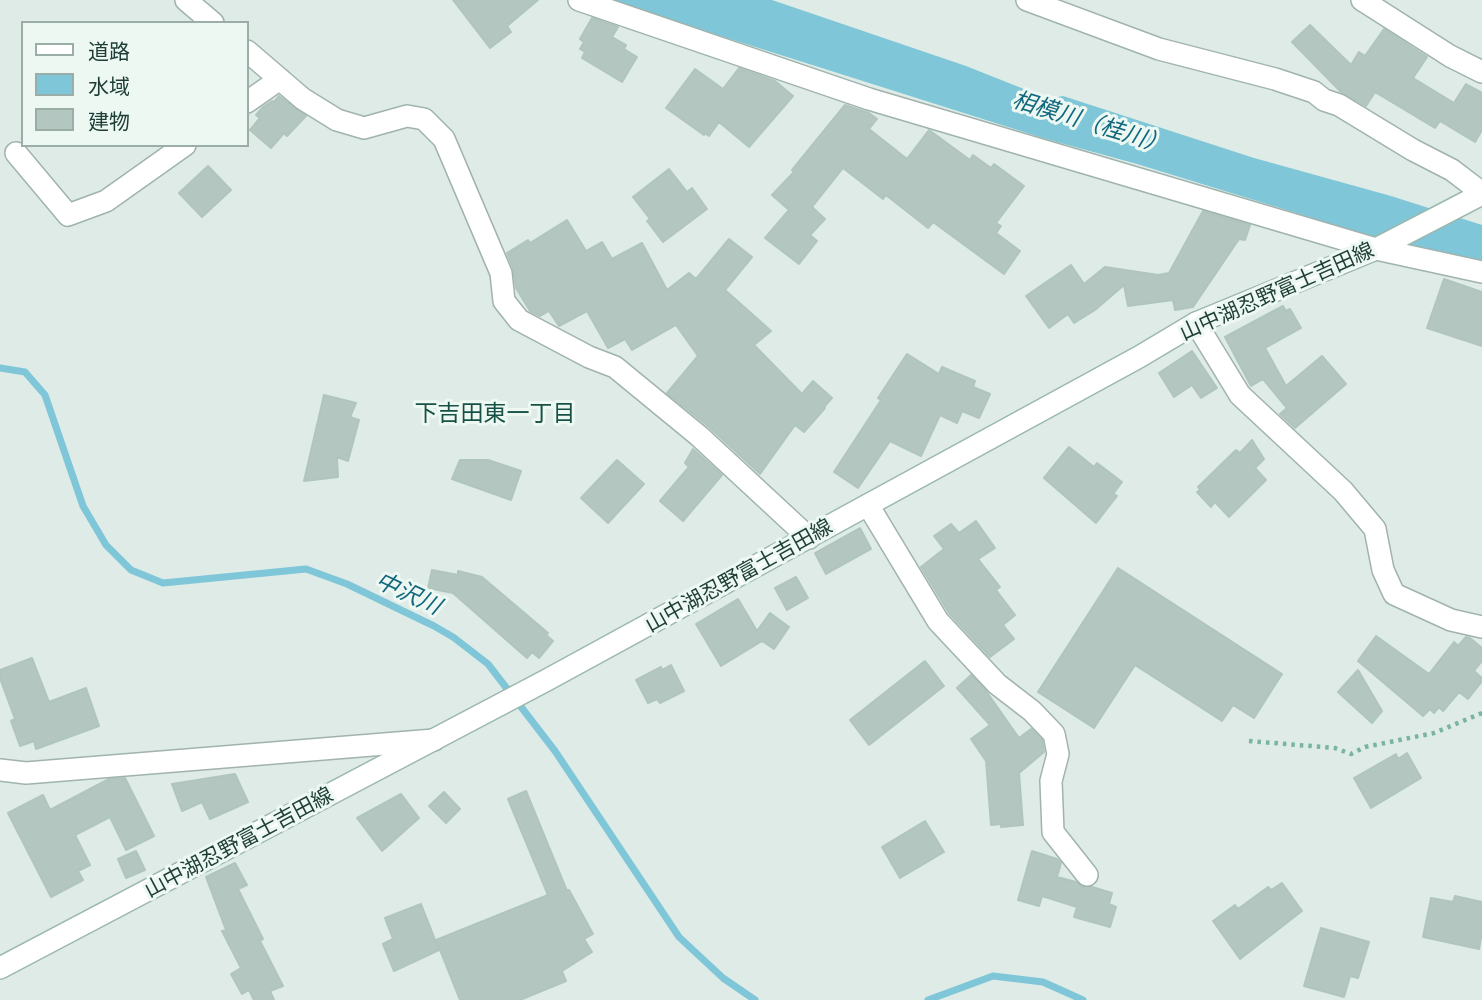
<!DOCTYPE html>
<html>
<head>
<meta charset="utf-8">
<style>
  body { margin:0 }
  #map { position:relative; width:1482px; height:1000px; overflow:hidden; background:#deebe6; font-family:"Alegreya Sans","Noto Sans JP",sans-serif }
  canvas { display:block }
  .legend { position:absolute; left:21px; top:21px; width:228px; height:126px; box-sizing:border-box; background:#eef8f3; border:2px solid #9aada7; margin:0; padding:9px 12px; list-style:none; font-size:21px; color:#1d3d36 }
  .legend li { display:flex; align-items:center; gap:14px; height:35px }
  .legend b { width:35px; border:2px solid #9aada7 }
</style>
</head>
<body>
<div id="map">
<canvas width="1482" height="1000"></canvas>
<ul class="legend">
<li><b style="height:9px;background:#fff"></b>道路</li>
<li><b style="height:19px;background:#7ec6d8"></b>水域</li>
<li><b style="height:19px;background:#b3c6bf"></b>建物</li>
</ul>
</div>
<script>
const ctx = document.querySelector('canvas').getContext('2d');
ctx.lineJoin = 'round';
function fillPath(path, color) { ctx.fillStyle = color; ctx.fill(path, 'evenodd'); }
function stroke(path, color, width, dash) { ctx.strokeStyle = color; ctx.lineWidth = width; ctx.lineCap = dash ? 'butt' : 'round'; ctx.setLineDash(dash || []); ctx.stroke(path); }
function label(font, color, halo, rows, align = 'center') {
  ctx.font = font + ' "Alegreya Sans","Noto Sans JP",sans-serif'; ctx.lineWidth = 6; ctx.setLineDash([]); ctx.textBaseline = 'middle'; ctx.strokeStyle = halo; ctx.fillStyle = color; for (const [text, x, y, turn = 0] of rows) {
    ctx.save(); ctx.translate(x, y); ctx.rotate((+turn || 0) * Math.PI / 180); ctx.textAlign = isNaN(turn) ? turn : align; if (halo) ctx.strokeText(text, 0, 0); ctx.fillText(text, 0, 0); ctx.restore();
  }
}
fillPath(new Path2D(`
  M 607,0 L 772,0 L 966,66 L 1049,99 L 1063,96 L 1254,158 L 1391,196 L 1482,225 L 1482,264 L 1358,232 L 1137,164 L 1046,139 Z`), '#7ec6d8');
stroke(new Path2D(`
  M 0,368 L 25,372 L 45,395 L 83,506 L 106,545 L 131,570 L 163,583 L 306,569 L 347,584 L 434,626 L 453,637 L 488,664 L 555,751 L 679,937 L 723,978 L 755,1000
  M 928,1000 L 993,976 L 1043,982 L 1083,1000`), '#7ec6d8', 7);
const building = new Path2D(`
  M 453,0 L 538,0 L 507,26 L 511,32 L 490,48 Z
  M 592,18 L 618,27 L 612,37 L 626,45 L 624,49 L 637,57 L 622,82 L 582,58 L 585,52 L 580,49 L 584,42 L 580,39 Z
  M 1310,25 L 1351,65 L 1359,52 L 1365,56 L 1384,29 L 1427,57 L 1413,78 L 1454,103 L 1466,84 L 1482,93 L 1482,130 L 1475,142 L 1440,121 L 1435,128 L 1375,92 L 1366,106 L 1341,92 L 1292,42 Z
  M 739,68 L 775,81 L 793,96 L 749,147 L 719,122 L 709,136 L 705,133 L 704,135 L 666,108 L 695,69 L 723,89 Z
  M 279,96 L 306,116 L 287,136 L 284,133 L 271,148 L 250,130 L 260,118 L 256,115 L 263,107 L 272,101 L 274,102 Z
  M 845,105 L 869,113 L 877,119 L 869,129 L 907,159 L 929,130 L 970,160 L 973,155 L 991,168 L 994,164 L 1024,186 L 996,223 L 1001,226 L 996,233 L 1020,251 L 1004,274 L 933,222 L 928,228 L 886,195 L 883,199 L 843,168 L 812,207 L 825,219 L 810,235 L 817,241 L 799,264 L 765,238 L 789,210 L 772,195 L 794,172 L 792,170 Z
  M 208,166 L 231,190 L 202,217 L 179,193 Z
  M 669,169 L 687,192 L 692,188 L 707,209 L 663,242 L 647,221 L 650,219 L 633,197 Z
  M 1203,211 L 1250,225 L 1245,240 L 1239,239 L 1193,307 L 1175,310 L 1173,300 L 1128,306 L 1124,285 L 1095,310 L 1074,323 L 1068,314 L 1049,328 L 1026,296 L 1071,265 L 1084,284 L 1105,267 L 1158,275 L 1169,273 Z
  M 567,220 L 586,251 L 602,242 L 612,259 L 642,243 L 667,290 L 689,273 L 696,279 L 729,239 L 752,257 L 725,290 L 771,331 L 754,345 L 802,394 L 813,381 L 832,398 L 824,407 L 825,408 L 804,432 L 795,425 L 760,474 L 708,426 L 667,393 L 698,356 L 676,325 L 632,350 L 625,339 L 608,348 L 587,311 L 559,326 L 549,311 L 540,316 L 530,311 L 516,288 L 513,268 L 507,253 L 528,240 L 530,243 Z
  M 1444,279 L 1482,292 L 1482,346 L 1427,328 Z
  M 1283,306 L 1286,311 L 1290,309 L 1301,328 L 1265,348 L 1286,386 L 1322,356 L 1346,384 L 1295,428 L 1280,414 L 1287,408 L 1263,379 L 1251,386 L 1225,337 Z
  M 1192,351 L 1217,388 L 1201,398 L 1192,385 L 1174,397 L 1159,373 Z
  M 907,354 L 939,374 L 942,367 L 975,381 L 973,387 L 990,394 L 979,418 L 962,411 L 957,423 L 940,415 L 921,456 L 890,441 L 858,488 L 834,472 L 881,400 L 878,398 Z
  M 324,395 L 356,403 L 350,417 L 359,420 L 348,461 L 337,457 L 338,477 L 304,481 Z
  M 1252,440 L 1264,459 L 1255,468 L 1266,480 L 1229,517 L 1215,502 L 1211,507 L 1197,492 L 1200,490 L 1198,487 L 1236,450 L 1240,453 Z
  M 1069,447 L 1094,467 L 1097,463 L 1122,482 L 1113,494 L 1117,496 L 1096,523 L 1044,478 Z
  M 693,449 L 722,475 L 683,521 L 660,501 L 689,467 L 685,463 Z
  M 460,460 L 488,460 L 521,471 L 511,500 L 452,479 Z
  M 617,460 L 644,484 L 608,523 L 581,498 Z
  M 976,521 L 995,548 L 978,559 L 1000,587 L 996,590 L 1015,615 L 1003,625 L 1014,639 L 990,657 L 949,613 L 921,567 L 944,549 L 934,536 L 951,524 L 959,533 Z
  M 860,528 L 871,549 L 826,574 L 815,553 Z
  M 1118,568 L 1282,674 L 1254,718 L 1233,705 L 1222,721 L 1135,665 L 1094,728 L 1038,692 Z
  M 432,570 L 458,575 L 458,571 L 482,577 L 548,633 L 546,635 L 553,641 L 539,658 L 532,652 L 527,658 L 453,593 L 428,588 Z
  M 796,577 L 808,598 L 787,610 L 775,588 Z
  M 738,599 L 757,631 L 770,613 L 789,627 L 774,649 L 762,641 L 721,666 L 696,624 Z
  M 1376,636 L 1429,674 L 1454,642 L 1458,646 L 1466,637 L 1470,638 L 1482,648 L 1482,661 L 1474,671 L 1482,678 L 1482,681 L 1468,699 L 1459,692 L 1443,711 L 1439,707 L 1434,713 L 1430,709 L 1423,716 L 1358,661 Z
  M 32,658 L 49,702 L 86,688 L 99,726 L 36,749 L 34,741 L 20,746 L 11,721 L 15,719 L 0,678 L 0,670 Z
  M 925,661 L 944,686 L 869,745 L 850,720 Z
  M 671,665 L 684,691 L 660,703 L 657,699 L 648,703 L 636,680 L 661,667 L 662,670 Z
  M 1358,670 L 1382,711 L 1372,723 L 1338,692 Z
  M 971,675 L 986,691 L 1019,738 L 1031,729 L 1042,740 L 1044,752 L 1019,773 L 1023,825 L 1001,827 L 1001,824 L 991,825 L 986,761 L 971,739 L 990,725 L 957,688 Z
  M 1407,753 L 1421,778 L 1371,808 L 1354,778 L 1396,754 L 1398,759 Z
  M 235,774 L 248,802 L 210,819 L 202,802 L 182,811 L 172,784 Z
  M 125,778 L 154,836 L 126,850 L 110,817 L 75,835 L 90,865 L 78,871 L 83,880 L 51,897 L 8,813 L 43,795 L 50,810 L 109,779 Z
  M 526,791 L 567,891 L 569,890 L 593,934 L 584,939 L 592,952 L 562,971 L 566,981 L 520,1000 L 460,1000 L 436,940 L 548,895 L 508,799 Z
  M 444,792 L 460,809 L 446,823 L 429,806 Z
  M 401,794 L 419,818 L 382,851 L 357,818 Z
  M 925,821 L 944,852 L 900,878 L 882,847 Z
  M 136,851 L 145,870 L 126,878 L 118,859 Z
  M 1032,851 L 1057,859 L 1061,863 L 1057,877 L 1076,882 L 1083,887 L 1092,887 L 1112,893 L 1109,904 L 1116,907 L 1110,927 L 1074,917 L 1077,907 L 1042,896 L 1039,906 L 1018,900 Z
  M 235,863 L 247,885 L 238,889 L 263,939 L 260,941 L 283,986 L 270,991 L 274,1000 L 254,1000 L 249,990 L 242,994 L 231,974 L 241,968 L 222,931 L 226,930 L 206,877 Z
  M 1282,883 L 1302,911 L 1240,959 L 1213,921 L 1235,905 L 1238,909 L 1268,887 L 1271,890 Z
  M 1455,896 L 1482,902 L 1482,932 L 1479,949 L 1423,937 L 1431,898 L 1453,902 Z
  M 421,904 L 439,950 L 394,971 L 383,944 L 393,939 L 385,918 Z
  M 1321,928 L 1369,942 L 1358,978 L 1350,976 L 1344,997 L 1304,986 Z`);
fillPath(building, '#b3c6bf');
stroke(building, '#b0c6bd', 2);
const street = new Path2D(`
  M 186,0 L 213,23
  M 579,0 L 869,99 L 1376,249 L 1482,272
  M 1027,0 L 1159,49 L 1275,79 L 1314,92 L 1324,100 L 1339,105 L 1413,150 L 1452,170 L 1482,193
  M 1362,0 L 1450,56 L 1482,72
  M 247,51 L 303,99 L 337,120 L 364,128 L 407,116 L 424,119 L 444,139 L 501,273 L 504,301 L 519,320 L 589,357 L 615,367 L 699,436 L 809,538
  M 247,102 L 280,79
  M 16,153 L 68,215 L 106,201 L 185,145
  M 1196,323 L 1240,395 L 1343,491 L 1375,529 L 1383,570 L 1394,594 L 1451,620 L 1482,627
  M 868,505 L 938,621 L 997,684 L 1032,711 L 1054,734 L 1058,754 L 1051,781 L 1053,832 L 1087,875
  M 0,770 L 26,773 L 434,740`);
const secondary = new Path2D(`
  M 0,968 L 545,681 L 1139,357 L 1196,323 L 1376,249 L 1482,194`);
stroke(street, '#a0b3ae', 24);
stroke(secondary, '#9bb8af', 24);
stroke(new Path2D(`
  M 1249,741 L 1335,748 L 1351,754 L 1365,747 L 1434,733 L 1482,713`), '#7ab3a4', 4.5, [3.5, 5]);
stroke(street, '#fff', 21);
stroke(secondary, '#fff', 21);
label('21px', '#1d3d36', '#eef8f3', [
  ["山中湖忍野富士吉田線",1277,292,-24],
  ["山中湖忍野富士吉田線",739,576,-29],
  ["山中湖忍野富士吉田線",239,843,-28]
]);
label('italic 23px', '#11687f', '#eef8f3', [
  ["相模川（桂川）",1090,123,17],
  ["中沢川",408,594,25]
]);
label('23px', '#175145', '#eef8f3', [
  ["下吉田東一丁目",495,414]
]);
</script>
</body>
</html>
